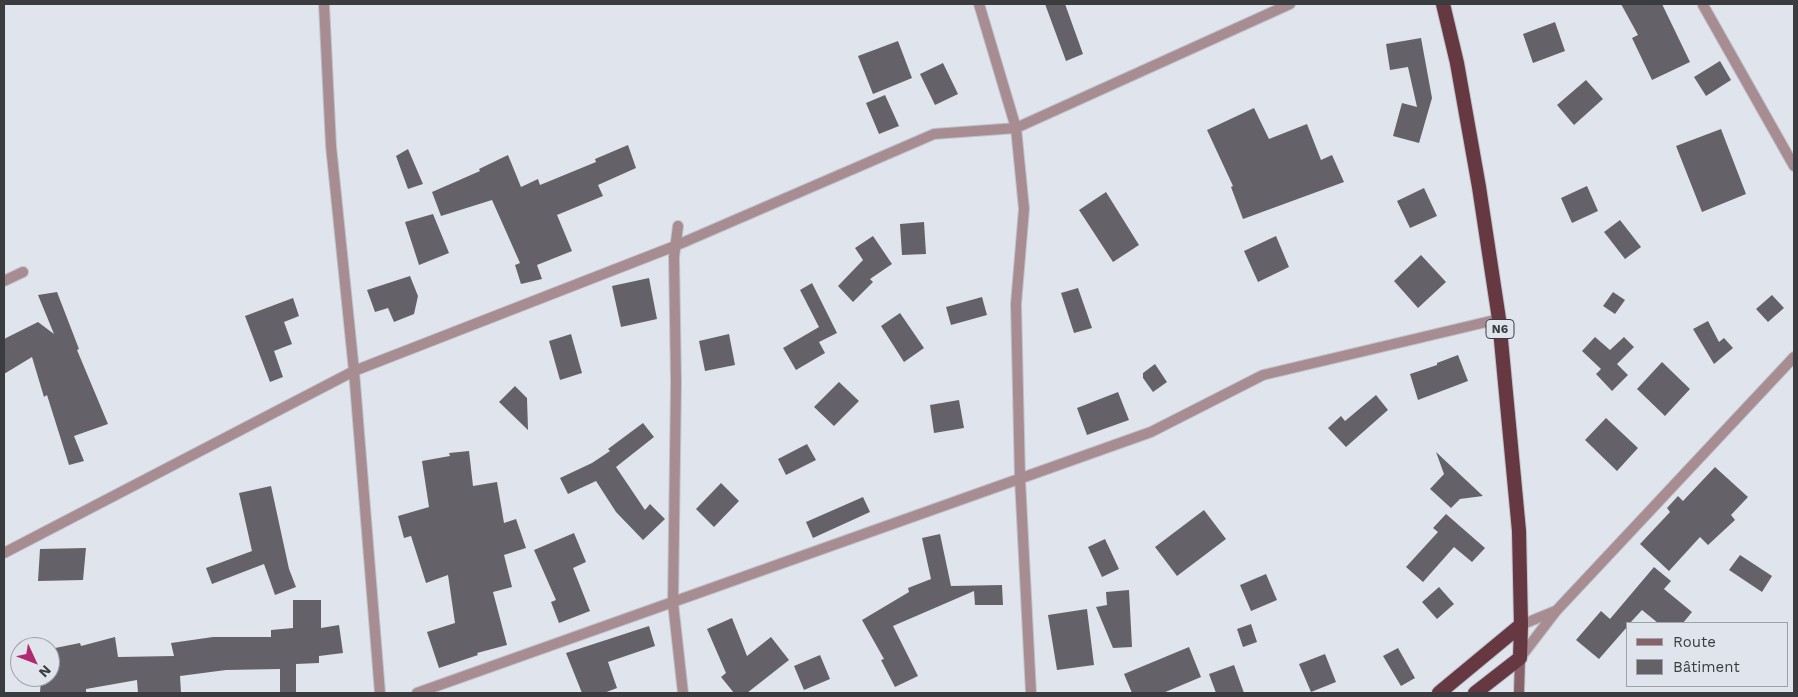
<!DOCTYPE html>
<html>
<head>
<meta charset="utf-8">
<style>
  body { margin:0 }
  #map { position:relative; width:1798px; height:697px; overflow:hidden; background:#e0e5ed; font-family:"Work Sans",sans-serif }
  canvas { display:block }
  .frame { position:absolute; inset:0; border:5px solid #3a3c3f; pointer-events:none }
  .legend { position:absolute; left:1626px; top:622px; width:162px; height:65px; box-sizing:border-box; background:#e0e5ed; border:1px solid #9ea1a7; margin:0; padding:6px 9px; list-style:none; font-size:15px; color:#3a3c3f }
  .legend li { display:flex; align-items:center; gap:10px; height:25px }
  .legend b { width:25px; border:1px solid #9ea1a7 }
  .north { position:absolute; left:10px; top:637px; width:50px; height:50px; box-sizing:border-box; background:#e0e5ed; border:1px solid #9ea1a7; border-radius:50%; rotate:133deg; font-size:14px; font-weight:700; line-height:20px; text-align:center; color:#3a3c3f }
  .north::after { content:''; display:block; margin:auto; width:18px; height:22px; background:#b02a6f; clip-path:polygon(50% 0,100% 100%,50% 72%,0 100%) }
</style>
</head>
<body>
<div id="map">
<canvas width="1798" height="697"></canvas>
<div class="frame"></div>
<ul class="legend">
<li><b style="height:6px;background:#876369"></b>Route</li>
<li><b style="height:14px;background:#656168"></b>Bâtiment</li>
</ul>
<div class="north">N</div>
</div>
<script>
const ctx = document.querySelector('canvas').getContext('2d');
ctx.lineJoin = 'round';
function fillPath(path, color) { ctx.fillStyle = color; ctx.fill(path, 'evenodd'); }
function stroke(path, color, width, dash) { ctx.strokeStyle = color; ctx.lineWidth = width; ctx.lineCap = dash ? 'butt' : 'round'; ctx.setLineDash(dash || []); ctx.stroke(path); }
function label(font, color, halo, rows, align = 'center') {
  ctx.font = font + ' "Work Sans",sans-serif'; ctx.lineWidth = 5; ctx.setLineDash([]); ctx.textBaseline = 'middle'; ctx.strokeStyle = halo; ctx.fillStyle = color; for (const [text, x, y, turn = 0] of rows) {
    ctx.save(); ctx.translate(x, y); ctx.rotate((+turn || 0) * Math.PI / 180); ctx.textAlign = isNaN(turn) ? turn : align; if (halo) ctx.strokeText(text, 0, 0); ctx.fillText(text, 0, 0); ctx.restore();
  }
}
fillPath(new Path2D(`
  M 1045,4 L 1065,4 L 1083,54 L 1066,61 Z
  M 1621,4 L 1662,4 L 1690,62 L 1652,80 L 1632,38 L 1638,35 Z
  M 1555,22 L 1565,51 L 1533,63 L 1523,34 Z
  M 1421,38 L 1432,98 L 1419,143 L 1393,136 L 1402,103 L 1417,107 L 1408,67 L 1390,70 L 1386,44 Z
  M 898,41 L 912,78 L 873,94 L 858,56 Z
  M 1720,61 L 1731,80 L 1706,96 L 1694,77 Z
  M 943,63 L 958,94 L 935,105 L 920,74 Z
  M 1586,80 L 1603,99 L 1574,125 L 1557,105 Z
  M 885,95 L 899,126 L 879,134 L 866,103 Z
  M 1254,108 L 1269,139 L 1307,124 L 1321,160 L 1332,155 L 1344,182 L 1243,219 L 1231,187 L 1233,186 L 1207,130 Z
  M 1721,129 L 1746,194 L 1702,212 L 1676,146 Z
  M 628,145 L 636,168 L 598,185 L 603,196 L 557,215 L 572,251 L 537,265 L 542,279 L 521,284 L 515,265 L 520,263 L 492,200 L 441,216 L 432,192 L 480,171 L 479,169 L 508,155 L 521,187 L 538,179 L 540,185 L 596,162 L 595,159 Z
  M 408,149 L 423,184 L 408,189 L 396,156 Z
  M 1587,186 L 1598,211 L 1572,223 L 1561,198 Z
  M 1424,188 L 1437,216 L 1410,228 L 1397,201 Z
  M 1106,192 L 1139,245 L 1113,262 L 1079,210 Z
  M 433,214 L 449,253 L 419,265 L 405,222 Z
  M 1620,220 L 1641,247 L 1625,259 L 1604,232 Z
  M 924,222 L 926,254 L 902,255 L 900,224 Z
  M 873,236 L 892,264 L 870,279 L 873,282 L 853,302 L 838,286 L 863,260 L 855,248 Z
  M 1276,236 L 1289,267 L 1258,282 L 1244,251 Z
  M 1421,255 L 1446,282 L 1418,308 L 1394,281 Z
  M 410,276 L 418,296 L 414,314 L 394,322 L 388,308 L 375,312 L 367,290 Z
  M 649,278 L 657,319 L 621,327 L 612,286 Z
  M 812,283 L 837,333 L 819,342 L 825,353 L 796,370 L 783,348 L 819,327 L 800,290 Z
  M 1078,288 L 1092,328 L 1074,333 L 1061,293 Z
  M 57,292 L 79,349 L 77,350 L 108,424 L 74,436 L 84,461 L 69,465 L 47,395 L 44,397 L 32,357 L 4,374 L 4,339 L 38,322 L 54,334 L 38,295 Z
  M 1613,292 L 1625,300 L 1615,314 L 1603,306 Z
  M 1772,295 L 1784,308 L 1768,322 L 1756,309 Z
  M 982,297 L 987,315 L 951,325 L 946,307 Z
  M 293,298 L 299,316 L 284,322 L 292,344 L 274,351 L 283,377 L 270,382 L 245,316 Z
  M 900,313 L 924,348 L 904,362 L 881,326 Z
  M 1708,321 L 1719,342 L 1724,338 L 1733,348 L 1714,364 L 1693,329 Z
  M 571,334 L 582,373 L 560,380 L 549,341 Z
  M 729,334 L 735,365 L 705,371 L 699,341 Z
  M 1595,337 L 1610,350 L 1624,337 L 1634,347 L 1617,364 L 1628,375 L 1612,391 L 1596,374 L 1601,369 L 1582,351 Z
  M 1458,355 L 1468,381 L 1418,400 L 1410,374 L 1437,365 L 1437,363 Z
  M 1662,362 L 1690,389 L 1665,416 L 1637,389 Z
  M 1155,364 L 1167,382 L 1153,392 L 1143,378 L 1143,373 Z
  M 839,382 L 859,401 L 834,426 L 814,407 Z
  M 515,386 L 527,398 L 528,430 L 499,402 Z
  M 1118,392 L 1129,420 L 1087,435 L 1077,408 Z
  M 1376,395 L 1388,410 L 1346,447 L 1328,428 L 1341,416 L 1345,421 Z
  M 959,400 L 964,428 L 934,433 L 930,405 Z
  M 1606,418 L 1638,448 L 1617,471 L 1585,440 Z
  M 643,423 L 654,437 L 616,467 L 645,510 L 650,504 L 665,519 L 643,540 L 616,512 L 596,481 L 568,494 L 560,478 L 592,463 L 610,451 L 608,449 Z
  M 807,444 L 816,460 L 786,475 L 778,459 Z
  M 469,451 L 473,486 L 497,482 L 504,523 L 516,519 L 526,548 L 504,555 L 512,587 L 493,592 L 507,645 L 477,653 L 478,655 L 439,668 L 427,632 L 455,623 L 448,575 L 426,583 L 411,536 L 404,538 L 398,516 L 429,507 L 422,461 L 450,456 L 449,453 Z
  M 1436,452 L 1483,496 L 1460,499 L 1451,508 L 1430,489 L 1444,474 Z
  M 1715,467 L 1748,497 L 1731,515 L 1735,520 L 1708,545 L 1700,537 L 1669,571 L 1640,544 L 1670,512 L 1667,508 L 1678,496 L 1683,501 Z
  M 721,483 L 739,501 L 714,527 L 696,509 Z
  M 271,486 L 289,569 L 296,587 L 275,595 L 264,564 L 212,584 L 206,568 L 252,551 L 239,493 Z
  M 863,497 L 870,512 L 813,538 L 806,522 Z
  M 1204,510 L 1226,539 L 1177,576 L 1155,547 Z
  M 1446,514 L 1485,548 L 1472,562 L 1454,547 L 1423,582 L 1406,567 L 1438,532 L 1433,528 Z
  M 574,533 L 586,562 L 573,568 L 590,611 L 559,623 L 551,602 L 556,600 L 534,550 Z
  M 940,534 L 951,586 L 1002,585 L 1003,605 L 975,605 L 974,591 L 893,626 L 918,676 L 895,687 L 881,660 L 884,659 L 862,620 L 909,592 L 908,588 L 931,579 L 922,538 Z
  M 1105,539 L 1119,569 L 1102,577 L 1088,547 Z
  M 86,548 L 83,580 L 38,581 L 40,549 Z
  M 1740,555 L 1772,576 L 1762,592 L 1729,570 Z
  M 1654,567 L 1671,581 L 1664,589 L 1692,612 L 1683,623 L 1658,623 L 1642,610 L 1630,623 L 1627,623 L 1627,627 L 1599,659 L 1576,640 L 1601,611 L 1610,619 Z
  M 1266,574 L 1277,600 L 1251,611 L 1240,585 Z
  M 1439,587 L 1454,604 L 1437,619 L 1422,602 Z
  M 1129,590 L 1132,647 L 1113,648 L 1096,607 L 1107,605 L 1106,592 Z
  M 293,600 L 321,600 L 321,628 L 339,625 L 343,653 L 319,656 L 319,663 L 296,664 L 296,693 L 280,693 L 280,669 L 226,670 L 180,676 L 181,693 L 138,693 L 137,680 L 86,689 L 86,693 L 40,693 L 41,677 L 50,677 L 50,649 L 80,643 L 81,646 L 115,637 L 118,657 L 174,656 L 171,643 L 213,637 L 271,637 L 271,630 L 293,628 Z
  M 1087,609 L 1094,665 L 1057,670 L 1048,615 Z
  M 732,618 L 747,656 L 771,637 L 789,660 L 747,693 L 734,693 L 721,677 L 726,673 L 707,629 Z
  M 1251,624 L 1257,642 L 1243,647 L 1237,629 Z
  M 649,626 L 655,646 L 608,662 L 617,688 L 604,693 L 582,693 L 566,653 Z
  M 1189,647 L 1201,677 L 1163,693 L 1132,693 L 1124,674 Z
  M 1398,648 L 1415,678 L 1401,686 L 1383,656 Z
  M 1325,654 L 1336,682 L 1311,692 L 1299,664 Z
  M 820,655 L 830,679 L 804,690 L 794,666 Z
  M 1234,665 L 1244,693 L 1216,693 L 1209,674 Z`), '#656168');
const minor = new Path2D(`
  M 324,4 L 331,146 L 354,371 L 380,693
  M 979,4 L 1016,128 L 1024,209 L 1016,304 L 1020,479 L 1031,693
  M 1703,5 L 1794,166
  M 678,226 L 674,257 L 676,382 L 673,603 L 683,693
  M 4,281 L 23,272
  M 4,553 L 354,371 L 675,246 L 934,134 L 1016,128 L 1290,4
  M 1521,625 L 1555,611
  M 1520,658 L 1556,611 L 1794,357
  M 417,693 L 1151,432 L 1263,375 L 1499,319`);
const secondary = new Path2D(`
  M 1519,693 L 1520,658`);
const trunk = new Path2D(`
  M 1443,4 L 1457,63 L 1479,187 L 1499,319 L 1519,531 L 1521,625 L 1520,658 L 1475,693
  M 1439,693 L 1521,625`);
stroke(minor, '#bfc3ca', 12);
stroke(secondary, '#bfc3ca', 12);
stroke(trunk, '#bfc3ca', 16);
stroke(minor, '#a78d91', 10);
stroke(secondary, '#876369', 10);
stroke(trunk, '#663842', 14);
for (const [x, y, w] of [
  [1500,329,28]
]) { const box = new Path2D(); box.roundRect(x - w / 2, y - 9.5, w, 19, 4); ctx.fillStyle = '#e0e5ed'; ctx.fill(box); stroke(box, '#3a3c3f', 1); }
label('bold 12px', '#3a3c3f', null, [
  ["N6",1500,329]
]);
</script>
</body>
</html>
